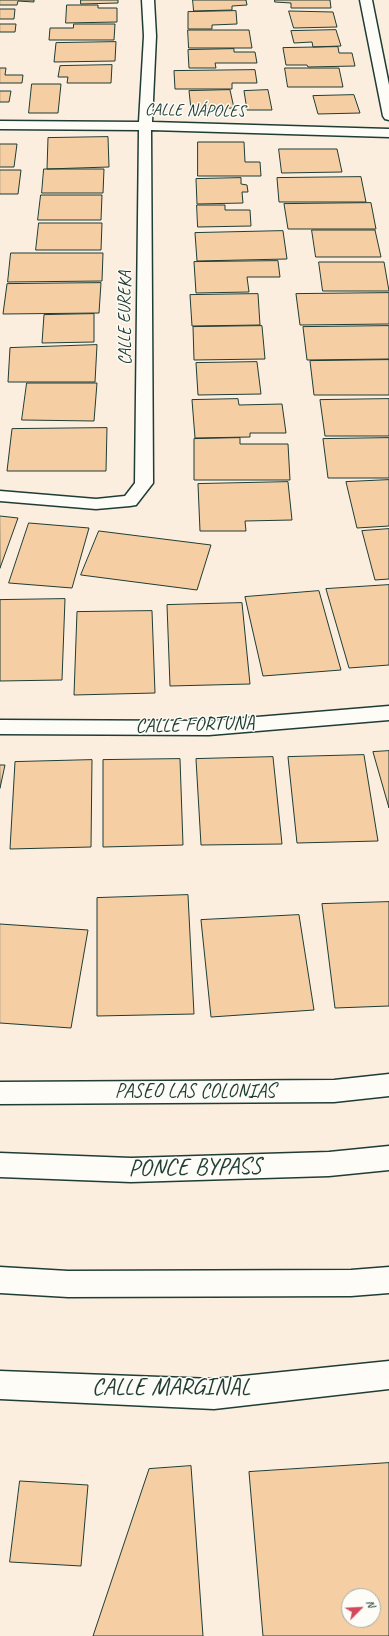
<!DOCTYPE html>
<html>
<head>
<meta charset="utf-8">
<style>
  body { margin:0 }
  #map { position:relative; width:389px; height:1636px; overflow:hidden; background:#fbeede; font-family:Caveat,sans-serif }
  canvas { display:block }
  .north { position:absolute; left:341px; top:1588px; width:40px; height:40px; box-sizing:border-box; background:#fdfcf7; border:1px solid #a4b0a9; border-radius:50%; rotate:66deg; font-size:11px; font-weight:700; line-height:16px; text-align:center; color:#1f3d34 }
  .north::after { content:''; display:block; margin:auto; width:14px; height:18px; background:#d1495b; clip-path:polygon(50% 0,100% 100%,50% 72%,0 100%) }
</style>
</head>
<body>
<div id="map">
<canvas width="389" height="1636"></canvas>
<div class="north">N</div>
</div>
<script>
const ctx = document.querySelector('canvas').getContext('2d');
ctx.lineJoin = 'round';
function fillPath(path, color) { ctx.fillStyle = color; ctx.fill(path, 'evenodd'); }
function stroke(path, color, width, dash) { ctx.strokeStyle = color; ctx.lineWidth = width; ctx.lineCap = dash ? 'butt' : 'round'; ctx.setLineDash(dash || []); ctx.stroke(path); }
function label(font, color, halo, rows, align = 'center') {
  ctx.font = font + ' Caveat,sans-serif'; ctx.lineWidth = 3; ctx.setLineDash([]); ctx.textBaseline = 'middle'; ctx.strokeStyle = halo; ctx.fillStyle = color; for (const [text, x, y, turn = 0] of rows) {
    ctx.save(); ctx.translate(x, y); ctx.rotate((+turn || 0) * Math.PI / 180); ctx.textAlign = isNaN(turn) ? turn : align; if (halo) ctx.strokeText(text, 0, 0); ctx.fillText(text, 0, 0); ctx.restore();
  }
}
const building = new Path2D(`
  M 0,0 L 34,0 L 34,2 L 18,1 L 17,5 L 0,5 Z
  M 81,0 L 118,0 L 118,3 L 81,4 Z
  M 193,0 L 246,0 L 247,5 L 232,6 L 232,10 L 194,11 Z
  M 275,0 L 330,0 L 331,8 L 291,8 L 291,3 L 275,2 Z
  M 67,5 L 98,5 L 98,8 L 117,8 L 117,22 L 66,23 Z
  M 0,9 L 15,9 L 14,19 L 0,19 Z
  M 236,11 L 237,24 L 212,25 L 212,29 L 188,29 L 188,12 Z
  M 289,11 L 333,12 L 337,27 L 294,28 Z
  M 0,24 L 16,24 L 15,32 L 0,32 Z
  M 74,24 L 115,24 L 114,40 L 49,40 L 50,28 L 73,28 Z
  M 188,30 L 249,30 L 252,48 L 189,48 Z
  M 336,30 L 341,46 L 313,47 L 312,42 L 294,43 L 291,31 Z
  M 116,42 L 115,61 L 54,62 L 56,43 Z
  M 338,47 L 339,53 L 352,53 L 355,66 L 308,67 L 307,65 L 286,65 L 283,48 Z
  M 234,49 L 234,52 L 255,52 L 257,63 L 215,63 L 216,68 L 189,68 L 188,50 Z
  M 112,65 L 111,83 L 67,83 L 68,77 L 58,77 L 60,66 Z
  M 0,68 L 6,68 L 5,75 L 23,75 L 22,83 L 0,83 Z
  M 285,68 L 339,68 L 343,87 L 288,87 Z
  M 255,70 L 257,83 L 232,83 L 232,89 L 175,89 L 174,71 Z
  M 32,84 L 61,84 L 58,113 L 29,113 Z
  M 230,90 L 234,108 L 191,109 L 189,91 Z
  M 268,90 L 272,110 L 247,110 L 244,91 Z
  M 0,91 L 11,91 L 9,102 L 0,102 Z
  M 354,95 L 360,113 L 318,114 L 313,96 Z
  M 108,137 L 109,167 L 47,169 L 48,138 Z
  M 198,142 L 244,142 L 245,162 L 260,162 L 261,176 L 198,176 Z
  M 0,144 L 17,144 L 14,167 L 0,167 Z
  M 279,149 L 337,149 L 342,172 L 282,173 Z
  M 44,169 L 104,169 L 103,193 L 42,193 Z
  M 0,170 L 21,170 L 18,194 L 0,194 Z
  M 361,177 L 366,202 L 279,202 L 277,178 Z
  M 241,178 L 241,184 L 247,185 L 248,192 L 242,192 L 243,203 L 197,204 L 196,179 Z
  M 41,195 L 102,195 L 101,220 L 38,220 Z
  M 371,203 L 376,229 L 288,229 L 284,204 Z
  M 197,205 L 225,205 L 225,210 L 250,210 L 251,226 L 198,227 Z
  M 39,223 L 102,223 L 101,250 L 36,250 Z
  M 312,230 L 375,230 L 381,257 L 316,257 Z
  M 283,231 L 287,259 L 197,261 L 195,233 Z
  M 11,253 L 103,253 L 102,281 L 8,282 Z
  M 278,261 L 280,277 L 247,277 L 249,292 L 196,293 L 194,262 Z
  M 319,262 L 384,262 L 389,291 L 323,291 Z
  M 101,283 L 99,313 L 3,314 L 7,284 Z
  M 389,293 L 389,324 L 300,325 L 296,294 Z
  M 258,294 L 260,325 L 192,326 L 190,295 Z
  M 94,314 L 94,342 L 42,343 L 44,315 Z
  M 262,326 L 265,359 L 194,360 L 193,327 Z
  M 389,326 L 389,359 L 307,360 L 303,327 Z
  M 97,345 L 95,382 L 8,382 L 10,348 Z
  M 389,360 L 389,395 L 314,395 L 310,361 Z
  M 257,362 L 261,394 L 198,395 L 196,363 Z
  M 27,383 L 97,383 L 94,421 L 22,420 Z
  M 238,399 L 239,405 L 282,404 L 286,433 L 250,433 L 250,437 L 195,438 L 192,400 Z
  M 389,399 L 389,436 L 325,436 L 320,400 Z
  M 107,428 L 106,471 L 7,471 L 12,429 Z
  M 240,438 L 240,444 L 288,444 L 290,480 L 194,480 L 194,439 Z
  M 389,438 L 389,478 L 328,478 L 323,439 Z
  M 389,480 L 389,526 L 357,528 L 346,482 Z
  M 288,482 L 292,520 L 245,521 L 246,531 L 200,531 L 198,484 Z
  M 0,516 L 18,518 L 0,568 Z
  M 29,523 L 89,528 L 72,588 L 9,583 Z
  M 389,529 L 389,579 L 375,580 L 362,531 Z
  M 99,531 L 211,545 L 197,590 L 81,575 Z
  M 389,585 L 389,665 L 349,668 L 326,589 Z
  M 319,591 L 341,670 L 263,676 L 245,597 Z
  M 65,599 L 62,680 L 0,681 L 0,600 Z
  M 242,603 L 250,684 L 170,686 L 167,605 Z
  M 152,611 L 155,693 L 74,695 L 77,612 Z
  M 389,751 L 389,808 L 373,752 Z
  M 364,755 L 378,841 L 297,843 L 288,757 Z
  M 273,757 L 282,844 L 201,845 L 196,759 Z
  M 180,759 L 183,845 L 103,847 L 103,760 Z
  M 92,760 L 91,847 L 10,849 L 15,762 Z
  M 0,765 L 5,765 L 0,788 Z
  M 188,895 L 194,1014 L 97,1016 L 97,898 Z
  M 389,902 L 389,1006 L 335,1008 L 322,904 Z
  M 299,915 L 314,1010 L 211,1017 L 201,920 Z
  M 0,924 L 88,930 L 71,1028 L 0,1023 Z
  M 389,1463 L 389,1636 L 263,1636 L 249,1472 ZM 349,1596 L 373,1596 L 373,1620 L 349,1620 Z
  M 191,1466 L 203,1636 L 93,1636 L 149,1469 Z
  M 20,1481 L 88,1485 L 81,1566 L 10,1562 Z`);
fillPath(building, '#f5cea4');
stroke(building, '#1f3d34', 1);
const minor = new Path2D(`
  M 142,0 L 154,0 L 156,36 L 152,122 L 389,129 L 389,137 L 151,130 L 153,483 L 136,505 L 130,506 L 96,509 L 0,501 L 0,491 L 96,499 L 125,496 L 135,483 L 139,130 L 0,129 L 0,121 L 139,122 L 144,36 Z
  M 360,0 L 372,0 L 389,85 L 389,120 L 385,119 L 383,116 Z
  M 389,706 L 389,720 L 209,735 L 0,734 L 0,720 L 209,721 Z
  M 389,1074 L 389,1096 L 334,1102 L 0,1104 L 0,1082 L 334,1080 Z
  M 389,1361 L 389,1389 L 214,1409 L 0,1399 L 0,1371 L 214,1379 Z`);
const highway = new Path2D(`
  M 389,1146 L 389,1170 L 329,1176 L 131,1182 L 0,1177 L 0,1153 L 131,1158 L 329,1152 Z
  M 0,1267 L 68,1271 L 351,1270 L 389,1267 L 389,1293 L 351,1296 L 68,1297 L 0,1293 Z`);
stroke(minor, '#1f3d34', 3);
stroke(highway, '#1f3d34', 3);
fillPath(minor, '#fdfcf7');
fillPath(highway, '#fdfcf7');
label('17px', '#1f3d34', '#fdfcf7', [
  ["CALLE NÁPOLES",195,111,1],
  ["CALLE EUREKA",126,318,-90]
]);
label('20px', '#1f3d34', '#fdfcf7', [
  ["CALLE FORTUNA",195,725,-2],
  ["PASEO LAS COLONIAS",195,1092]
]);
label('24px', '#1f3d34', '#fdfcf7', [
  ["PONCE BYPASS",195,1168,-1],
  ["CALLE MARGINAL",171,1388]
]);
</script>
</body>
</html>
